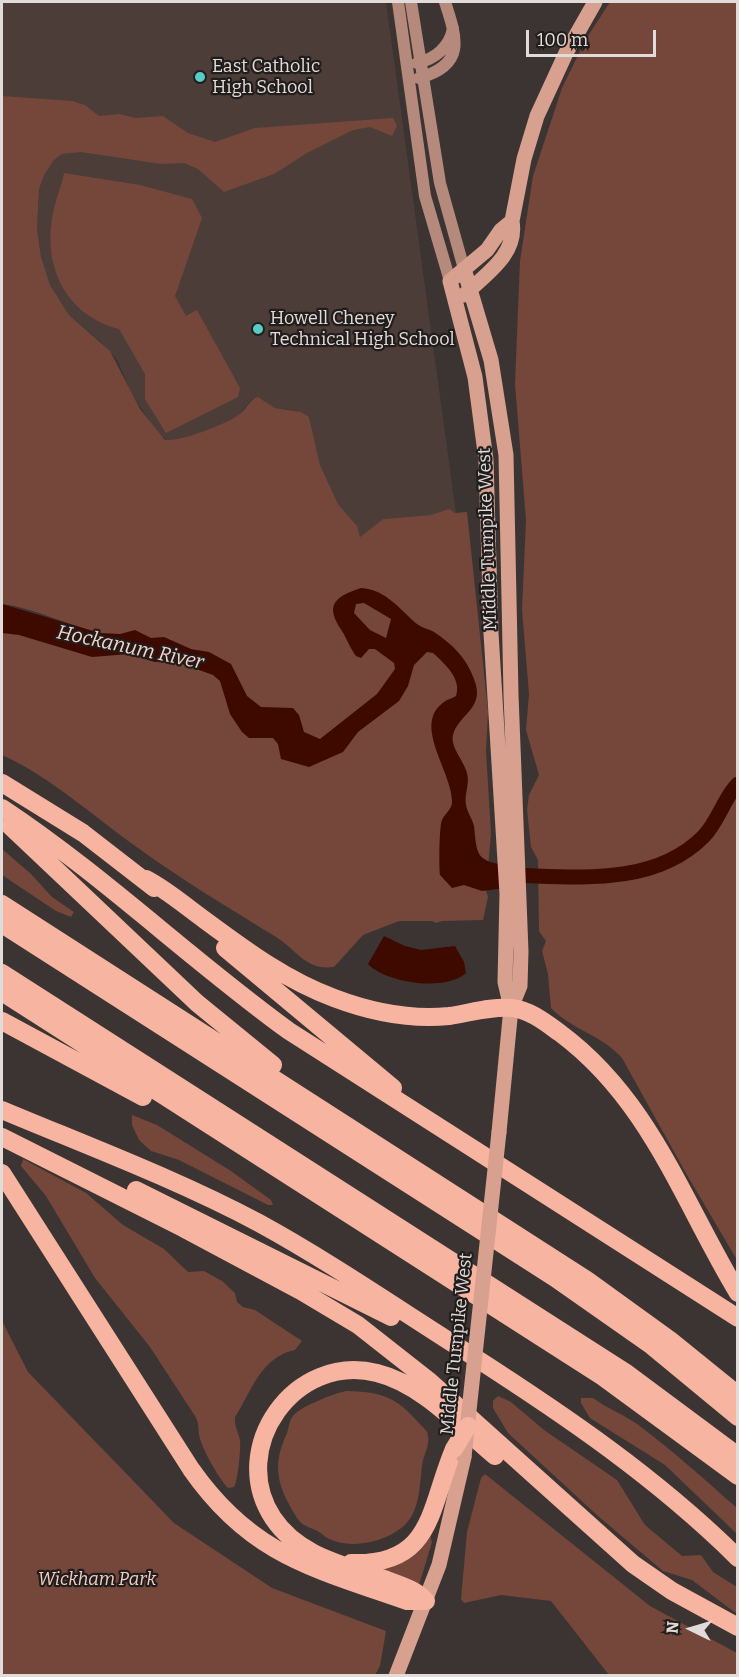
<!DOCTYPE html>
<html>
<head>
<meta charset="utf-8">
<style>
  body { margin:0 }
  #map { position:relative; width:739px; height:1677px; overflow:hidden; background:#3c3432; font-family:Bitter,serif }
  canvas { display:block }
  .frame { position:absolute; inset:0; border:3px solid #e1dbda; pointer-events:none }
  .north { position:absolute; left:661px; top:1599px; width:60px; height:60px; -webkit-text-stroke:4px #211d1c; paint-order:stroke; rotate:275deg; font-size:16px; font-weight:700; line-height:24px; text-align:center; color:#e1dbda }
  .north::after { content:''; display:block; margin:auto; width:21px; height:27px; background:#e1dbda; clip-path:polygon(50% 0,100% 100%,50% 72%,0 100%) }
  .scale { position:absolute; left:526px; top:30px; width:130px; height:27px; box-sizing:border-box; border:3px solid #e1dbda; border-top:0; padding-left:8px; font-size:18px; line-height:21px; white-space:nowrap; color:#e1dbda; -webkit-text-stroke:4px #211d1c; paint-order:stroke }
</style>
</head>
<body>
<div id="map">
<canvas width="739" height="1677"></canvas>
<div class="frame"></div>
<div class="north">N</div>
<div class="scale">100 m</div>
</div>
<script>
const ctx = document.querySelector('canvas').getContext('2d');
ctx.lineJoin = 'round';
function fillPath(path, color) { ctx.fillStyle = color; ctx.fill(path, 'evenodd'); }
function stroke(path, color, width, dash) { ctx.strokeStyle = color; ctx.lineWidth = width; ctx.lineCap = dash ? 'butt' : 'round'; ctx.setLineDash(dash || []); ctx.stroke(path); }
function label(font, color, halo, rows, align = 'center') {
  ctx.font = font + ' Bitter,serif'; ctx.lineWidth = 4.5; ctx.setLineDash([]); ctx.textBaseline = 'middle'; ctx.strokeStyle = halo; ctx.fillStyle = color; for (const [text, x, y, turn = 0] of rows) {
    ctx.save(); ctx.translate(x, y); ctx.rotate((+turn || 0) * Math.PI / 180); ctx.textAlign = isNaN(turn) ? turn : align; if (halo) ctx.strokeText(text, 0, 0); ctx.fillText(text, 0, 0); ctx.restore();
  }
}
fillPath(new Path2D(`
  M 2,2 L 386,2 L 456,513 L 383,519 L 360,537 L 352,520 L 338,504 L 320,465 L 309,417 L 296,411 L 275,408 L 260,398 L 252,399 L 238,416 L 204,433 L 168,441 L 157,432 L 131,393 L 118,361 L 101,342 L 69,315 L 50,285 L 42,263 L 37,229 L 39,189 L 43,176 L 2,183 Z`), '#4c3d39');
fillPath(new Path2D(`
  M 610,2 L 737,2 L 737,1260 L 687,1175 L 622,1058 C 602,1035 572,1030 551,1008 L 548,974 L 542,951 L 546,941 L 539,931 L 538,860 L 531,847 L 527,810 L 529,795 L 539,775 L 526,730 L 529,694 L 522,610 L 526,520 L 515,384 L 520,261 L 533,176 L 562,88 L 586,39 Z
  M 2,96 L 72,101 L 85,105 L 99,116 L 119,114 L 136,118 L 163,116 L 188,133 L 215,142 L 255,128 L 393,118 L 397,126 L 392,136 L 370,127 L 353,130 L 307,153 L 274,174 L 224,192 L 198,169 L 184,163 L 161,164 L 81,152 L 62,154 L 54,160 L 44,175 L 39,189 L 37,229 L 41,257 L 50,285 L 69,315 L 110,351 L 140,409 L 165,440 C 180,442 230,423 241,413 C 248,407 249,400 258,397 L 275,408 L 301,412 L 309,417 L 320,465 L 338,504 L 357,526 L 360,537 L 383,519 L 431,515 L 449,509 L 455,513 L 467,512 L 488,711 L 486,752 L 491,833 L 486,891 L 488,897 L 483,920 L 442,921 L 436,923 L 432,921 L 399,921 L 363,935 L 334,967 C 306,971 297,950 276,937 C 229,908 182,880 138,848 C 94,817 51,777 2,755 L 2,620 L 59,634 L 102,633 C 68,626 35,608 2,604 Z
  M 64,173 L 140,185 L 192,199 L 202,218 L 175,296 L 186,316 L 197,310 L 240,388 L 238,397 L 166,433 L 145,399 L 145,374 L 119,329 C 64,315 41,263 54,209 C 56,197 62,185 64,173 Z
  M 2,849 L 31,874 L 52,897 L 74,912 L 71,917 L 56,911 L 2,875 Z
  M 132,1115 L 157,1125 L 231,1171 L 271,1200 L 273,1205 L 268,1205 L 179,1160 L 151,1151 L 139,1140 L 132,1125 Z
  M 23,1159 L 86,1193 L 123,1225 L 164,1249 L 188,1272 L 204,1271 L 222,1281 L 235,1293 L 237,1302 L 243,1307 L 255,1310 L 302,1341 L 295,1350 C 261,1357 252,1390 235,1417 C 234,1426 238,1431 240,1440 C 241,1447 238,1482 234,1487 L 228,1488 C 219,1479 201,1447 199,1435 C 198,1427 199,1423 195,1416 L 150,1347 L 95,1278 L 46,1196 L 21,1166 Z
  M 2,1321 L 28,1372 L 174,1523 L 272,1588 L 386,1631 L 380,1666 L 375,1675 L 2,1675 Z
  M 346,1391 C 381,1392 395,1396 418,1422 C 422,1427 428,1430 428,1436 C 430,1447 423,1455 422,1466 C 420,1481 420,1497 414,1511 C 403,1541 347,1554 323,1535 C 315,1527 304,1529 297,1518 C 278,1487 271,1467 287,1433 C 289,1428 289,1421 293,1416 C 301,1406 333,1394 346,1391 Z
  M 498,1396 L 511,1402 L 544,1430 L 617,1480 L 645,1525 L 682,1556 L 701,1555 L 713,1572 L 737,1587 L 737,1614 L 692,1580 L 663,1571 L 598,1516 L 508,1433 L 493,1408 L 493,1401 Z
  M 581,1398 L 593,1398 C 606,1408 623,1414 637,1424 C 672,1450 704,1479 737,1508 L 737,1534 L 665,1465 L 590,1418 L 581,1403 Z
  M 485,1474 L 650,1606 L 737,1653 L 737,1675 L 609,1675 L 551,1601 L 501,1595 L 464,1603 L 461,1599 L 467,1532 L 481,1478 Z
  M 430,1535 L 432,1542 L 419,1585 L 373,1567 Z`), '#74473a');
fillPath(new Path2D(`
  M 361,588 C 387,590 399,609 417,624 C 422,628 429,629 434,632 C 453,645 466,657 474,679 C 486,709 459,713 453,735 C 450,747 464,761 467,773 C 470,785 464,794 466,805 C 467,812 472,818 474,826 C 477,853 475,861 505,865 L 506,888 L 482,891 L 464,885 L 452,888 L 440,875 C 439,867 439,827 442,820 C 445,813 453,809 452,800 C 451,770 412,724 444,702 C 448,699 451,699 456,696 C 462,679 445,664 433,653 L 427,652 L 414,665 L 408,686 L 399,701 L 358,732 L 343,752 L 309,767 L 281,759 L 278,744 L 273,738 L 249,738 L 242,732 L 230,714 L 220,681 L 213,675 L 174,661 L 155,662 L 129,654 L 92,657 L 19,635 L 2,633 L 2,604 L 100,633 L 120,634 L 135,630 L 151,638 L 164,637 L 191,649 L 209,652 L 231,664 L 247,696 L 261,707 L 293,708 L 299,715 L 304,732 L 320,739 L 377,694 L 395,669 L 394,663 L 375,649 L 369,649 L 361,658 L 356,656 C 350,648 347,639 342,631 C 325,606 333,597 361,588 ZM 364,603 L 391,619 L 386,638 L 370,630 L 354,613 L 356,604 Z
  M 384,936 L 405,946 L 421,950 L 455,946 L 464,962 L 466,973 C 445,992 386,983 368,964 Z`), '#3e0a00');
stroke(new Path2D(`
  M 507,875 C 572,876 652,888 703,837 C 719,821 724,797 738,784`), '#3e0a00', 15);
stroke(new Path2D(`
  M 398,2 L 425,196 L 450,281
  M 411,2 L 440,183 L 464,269
  M 417,63 C 435,59 450,47 453,28
  M 419,78 C 466,65 457,39 445,2`), '#b5897c', 12);
stroke(new Path2D(`
  M 464,269 L 491,360 L 506,455 L 511,695 L 521,951 L 520,986 L 511,1008
  M 464,295 C 486,274 518,254 512,221 L 524,159 L 537,116 L 566,53 L 595,2
  M 499,1132 L 511,1008 L 505,982 L 507,894 L 491,633 L 486,460 L 475,377 L 450,281 L 487,250 L 501,230 L 512,221
  M 396,1676 L 439,1565 L 464,1457`), '#d7a08f', 15);
stroke(new Path2D(`
  M 2,783 L 83,833 L 154,888
  M 2,808 C 103,875 191,960 289,1031 L 738,1318
  M 10,826 L 197,1003 L 273,1065
  M 146,879 C 167,890 184,905 202,918 C 244,949 285,980 334,998 C 371,1012 409,1020 449,1016 C 470,1013 491,1006 512,1008 C 530,1010 546,1023 560,1033 C 650,1100 682,1200 738,1293
  M 2,904 L 587,1280 L 670,1340 L 738,1395
  M 2,924 L 555,1278 L 652,1346 L 738,1417
  M 225,948 L 393,1088
  M 2,973 L 625,1372 L 738,1456
  M 2,992 L 603,1377 L 738,1476
  M 2,1021 L 143,1097
  M 2,1110 C 88,1146 176,1179 259,1223 C 332,1263 401,1311 471,1355 C 566,1416 657,1478 738,1558
  M 2,1137 L 183,1228 L 301,1291 L 358,1325 L 428,1380 L 633,1564 L 672,1591 L 738,1627
  M 2,1173 L 191,1469 C 251,1555 313,1568 407,1601 L 426,1601
  M 136,1190 L 391,1317
  M 351,1563 C 434,1566 429,1507 454,1449
  M 426,1601 C 415,1589 402,1586 387,1580 C 345,1565 299,1557 273,1518 C 227,1448 295,1352 377,1373 C 422,1384 460,1427 495,1456`), '#f7b4a0', 18);
stroke(new Path2D(`
  M 464,1457 L 499,1132`), '#d7a08f', 15);
stroke(new Path2D(`
  M 454,1449 L 468,1426`), '#f7b4a0', 18);
for (const [x, y, r, color] of [
  [200,77,6,"#55cdc6"],
  [258,329,6,"#55cdc6"]
]) { const dot = new Path2D(); dot.arc(x, y, r, 0, 2 * Math.PI); ctx.fillStyle = color; ctx.fill(dot); stroke(dot, '#211d1c', 2); }
label('18px', '#e1dbda', '#211d1c', [
  ["East Catholic",212,67],
  ["High School",212,88],
  ["Howell Cheney",270,319],
  ["Technical High School",270,340]
], 'left');
label('18px', '#e1dbda', '#211d1c', [
  ["Middle Turnpike West",488,539,-92],
  ["Middle Turnpike West",457,1344,-84]
]);
label('italic 18px', '#f3cdc2', '#211d1c', [
  ["Wickham Park",97,1580]
]);
label('italic 20px', '#f9d3c8', '#211d1c', [
  ["Hockanum River",130,648,12]
]);
</script>
</body>
</html>
